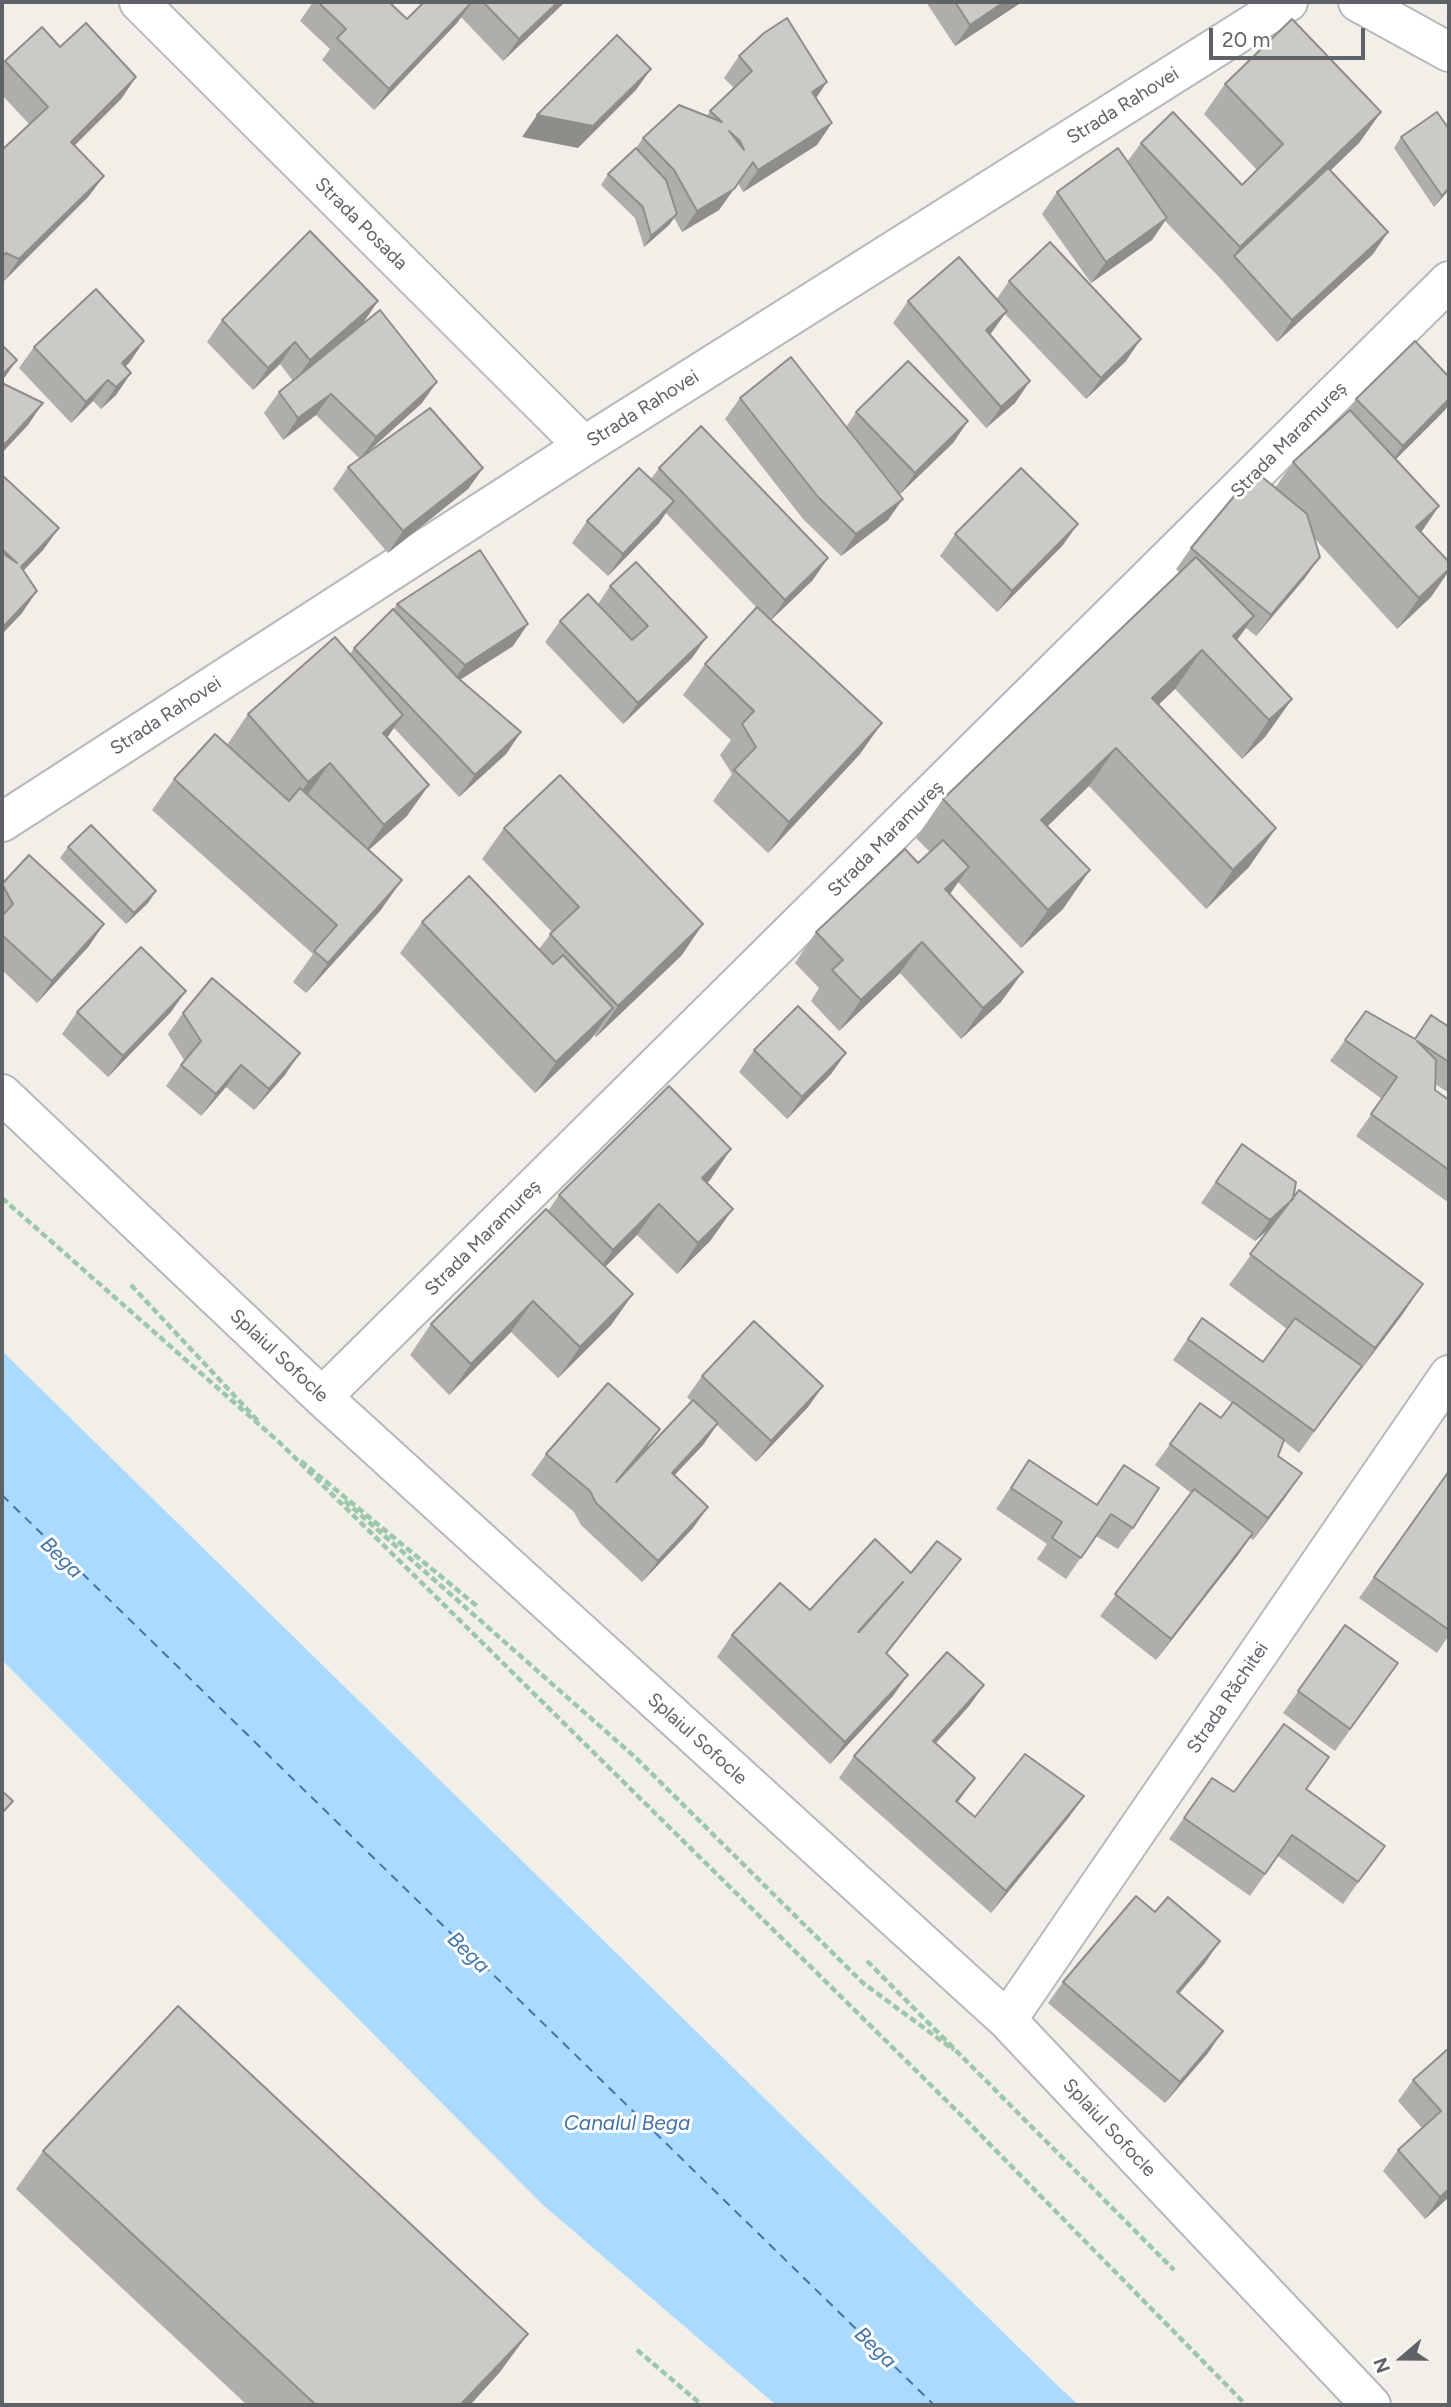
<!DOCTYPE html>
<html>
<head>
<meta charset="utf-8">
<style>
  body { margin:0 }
  #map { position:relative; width:1451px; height:2407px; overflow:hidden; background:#f1efe8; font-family:Figtree,sans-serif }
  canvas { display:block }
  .frame { position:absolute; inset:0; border:4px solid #5f6368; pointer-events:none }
  .north { position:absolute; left:1367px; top:2323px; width:70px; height:70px; -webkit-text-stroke:5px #fff; paint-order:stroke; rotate:250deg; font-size:19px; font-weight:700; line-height:28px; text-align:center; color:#5f6368 }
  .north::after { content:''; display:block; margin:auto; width:24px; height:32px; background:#5f6368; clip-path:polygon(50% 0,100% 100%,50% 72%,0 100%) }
  .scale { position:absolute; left:1209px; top:28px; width:156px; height:32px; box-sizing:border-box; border:4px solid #5f6368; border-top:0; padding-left:9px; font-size:21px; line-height:24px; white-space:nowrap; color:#5f6368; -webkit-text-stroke:5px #fff; paint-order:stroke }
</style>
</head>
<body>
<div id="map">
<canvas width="1451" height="2407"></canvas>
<div class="frame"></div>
<div class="north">N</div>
<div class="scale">20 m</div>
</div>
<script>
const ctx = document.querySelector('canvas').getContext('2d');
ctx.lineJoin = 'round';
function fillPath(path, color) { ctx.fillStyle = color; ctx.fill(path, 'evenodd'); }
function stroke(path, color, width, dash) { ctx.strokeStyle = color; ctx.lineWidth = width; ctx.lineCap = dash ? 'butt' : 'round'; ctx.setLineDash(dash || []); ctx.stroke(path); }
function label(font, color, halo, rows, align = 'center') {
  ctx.font = font + ' Figtree,sans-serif'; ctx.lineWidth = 6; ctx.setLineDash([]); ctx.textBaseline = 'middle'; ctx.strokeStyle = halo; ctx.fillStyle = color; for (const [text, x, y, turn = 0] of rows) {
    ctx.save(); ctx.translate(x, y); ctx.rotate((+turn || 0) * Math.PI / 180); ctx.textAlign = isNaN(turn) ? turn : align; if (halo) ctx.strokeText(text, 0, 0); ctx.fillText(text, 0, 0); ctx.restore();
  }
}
fillPath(new Path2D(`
  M 2,1351 L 1059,2387 L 1079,2405 L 776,2405 L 542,2204 L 2,1660 Z`), '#aadaff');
stroke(new Path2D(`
  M 2,1495 L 934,2405`), '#4174aa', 2, [9, 7]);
const street = new Path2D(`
  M 139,2 L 584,446
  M 2,822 L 584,446 L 1288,2
  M 2,1094 L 322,1397 L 1007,2020 L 1371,2405
  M 322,1397 L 1449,281
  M 1007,2020 L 1449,1375`);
const secondary = new Path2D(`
  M 1358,2 L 1449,52`);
stroke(street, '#b5b8bc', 42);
stroke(secondary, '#b6babf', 42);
stroke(new Path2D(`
  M 2,1198 L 279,1442 L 963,2117 L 1246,2405
  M 131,1285 L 259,1422
  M 301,1461 L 478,1607
  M 345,1501 L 636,1758 L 863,1983 L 954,2050
  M 867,1961 L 1174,2270
  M 637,2350 L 702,2405`), '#9cc7a9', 4.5, [7, 3.5]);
stroke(street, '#fff', 38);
stroke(secondary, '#fff', 38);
fillPath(new Path2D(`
  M 313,2 L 389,2 L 407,19 L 424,2 L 565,2 L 503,61 L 461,17 L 457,23 L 374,110 L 322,60 L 330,49 L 300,21 Z
  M 926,2 L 1022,2 L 955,46 Z
  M 60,47 L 136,77 L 121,99 L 74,146 L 104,176 L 88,197 L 4,281 L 2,280 L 2,150 L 29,124 L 2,95 L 2,65 L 5,61 Z
  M 739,56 L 816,98 L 817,145 L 743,192 L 738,183 L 719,210 L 682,232 L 674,218 L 669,225 L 644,247 L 635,218 L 601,185 L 608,174 L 636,148 L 643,138 L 707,116 L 710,111 L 734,88 L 724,78 Z
  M 1225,84 L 1381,112 L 1359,143 L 1331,170 L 1388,232 L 1373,254 L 1277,342 L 1219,277 L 1165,221 L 1152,240 L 1091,283 L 1042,214 L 1057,192 L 1127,162 L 1141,143 L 1242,185 L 1257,170 L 1204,114 Z
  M 1401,137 L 1449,190 L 1434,207 L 1394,148 Z
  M 1009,281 L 1126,361 L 1086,399 L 1005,314 L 990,335 L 1015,403 L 986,428 L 893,323 L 908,301 L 996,300 Z
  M 378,301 L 363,323 L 334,348 L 422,403 L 362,457 L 483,468 L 468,489 L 388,553 L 333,489 L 348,467 L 360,459 L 316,415 L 283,440 L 264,413 L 279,392 L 293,381 L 280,364 L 253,390 L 207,342 L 222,320 Z
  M 144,341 L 129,363 L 125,367 L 131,373 L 116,395 L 101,409 L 93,401 L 71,423 L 19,368 L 34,347 Z
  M 740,398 L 846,427 L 856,412 L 968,421 L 953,443 L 900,494 L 888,520 L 841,556 L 803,519 L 725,419 Z
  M 1356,399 L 1445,410 L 1396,459 L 1439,506 L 1421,532 L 1431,597 L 1397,629 L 1315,539 L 1305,578 L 1256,636 L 1246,628 L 1237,640 L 1292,699 L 1265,737 L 1242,759 L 1175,689 L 1158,705 L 1249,867 L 1206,909 L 1089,786 L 1048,826 L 1063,909 L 1021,948 L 958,882 L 950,894 L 1001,1002 L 961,1039 L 900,973 L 839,1031 L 811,1001 L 819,988 L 795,963 L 816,932 L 918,863 L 930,852 L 916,838 L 943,799 L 1179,572 L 1176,569 L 1191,548 L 1275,488 L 1293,462 L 1348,411 Z
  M 659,468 L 813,580 L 771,620 L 860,754 L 768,853 L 713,801 L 732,774 L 720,755 L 731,740 L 683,695 L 705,664 L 757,608 L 666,513 L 659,523 L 608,576 L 572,543 L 587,521 L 651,479 Z
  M 2,475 L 59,528 L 43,550 L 23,571 L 22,613 L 2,634 Z
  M 955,534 L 1063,545 L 997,612 L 940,556 Z
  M 610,586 L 692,658 L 623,724 L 545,642 L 560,621 L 598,604 Z
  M 397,604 L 513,646 L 460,680 L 521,732 L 506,754 L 459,797 L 394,728 L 387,738 L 407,816 L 369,850 L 402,880 L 380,911 L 306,993 L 293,982 L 313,954 L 152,810 L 174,779 L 227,745 L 248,714 L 350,654 L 354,648 L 393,610 Z
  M 504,828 L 682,955 L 596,1037 L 594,1035 L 591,1039 L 535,1093 L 400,953 L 422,922 L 539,949 L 552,932 L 482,859 Z
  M 68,847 L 156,891 L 148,903 L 126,924 L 60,858 Z
  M 29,855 L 89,946 L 37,1003 L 2,970 L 2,885 Z
  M 1366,1011 L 1414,1039 L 1431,1015 L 1449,1026 L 1449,1093 L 1435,1084 L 1435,1090 L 1449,1100 L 1449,1203 L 1356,1136 L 1382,1099 L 1330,1061 Z
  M 77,1012 L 171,1012 L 108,1077 L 62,1034 Z
  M 183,1013 L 285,1075 L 254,1110 L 226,1087 L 201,1116 L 166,1086 L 184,1060 L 168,1034 Z
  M 754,1050 L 846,1053 L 831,1074 L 787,1119 L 739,1072 Z
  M 1242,1144 L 1293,1198 L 1423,1284 L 1402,1315 L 1353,1378 L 1299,1453 L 1284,1441 L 1278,1456 L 1287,1495 L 1253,1540 L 1250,1538 L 1238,1555 L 1156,1660 L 1100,1616 L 1191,1493 L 1155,1465 L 1170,1444 L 1221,1418 L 1232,1403 L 1173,1360 L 1202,1318 L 1263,1362 L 1287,1329 L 1229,1285 L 1272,1226 L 1255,1241 L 1201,1203 Z
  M 710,1180 L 707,1183 L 711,1240 L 677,1274 L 637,1235 L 605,1267 L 633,1294 L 611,1325 L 558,1378 L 511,1332 L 449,1395 L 410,1355 L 431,1324 L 548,1211 L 559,1195 Z
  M 702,1376 L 823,1386 L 808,1407 L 756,1462 L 717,1425 L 703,1445 L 674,1475 L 693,1528 L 642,1582 L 581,1525 L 574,1512 L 531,1475 L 546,1454 L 660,1429 L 645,1450 L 692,1402 L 687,1397 Z
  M 1029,1460 L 1097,1505 L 1124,1465 L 1133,1528 L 1118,1549 L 1096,1536 L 1066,1579 L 1037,1559 L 1047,1544 L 996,1509 Z
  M 1449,1471 L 1449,1635 L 1437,1653 L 1359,1598 Z
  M 911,1573 L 945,1580 L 887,1654 L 893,1696 L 830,1764 L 717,1657 L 732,1635 L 810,1610 Z
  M 1345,1625 L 1398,1663 L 1335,1751 L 1283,1713 Z
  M 984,1685 L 969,1706 L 936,1743 L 958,1802 L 975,1817 L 1069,1817 L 991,1913 L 839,1778 L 854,1756 Z
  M 1212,1778 L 1234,1792 L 1306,1789 L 1369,1867 L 1343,1904 L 1278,1856 L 1250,1896 L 1169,1839 Z
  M 1205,1963 L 1179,1994 L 1208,2053 L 1165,2103 L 1048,2003 L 1063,1982 Z
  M 1449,2048 L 1449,2197 L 1425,2219 L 1383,2171 L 1398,2150 L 1422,2128 L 1398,2101 L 1413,2080 Z
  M 43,2151 L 500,2372 L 470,2405 L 247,2405 L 16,2189 Z`), '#afaea9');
fillPath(new Path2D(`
  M 472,2 L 457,23 L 374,110 L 389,89 Z
  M 558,2 L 565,2 L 503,61 L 519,39 Z
  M 1004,2 L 1022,2 L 955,46 L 970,25 Z
  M 651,69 L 636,90 L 578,148 L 522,137 L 537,115 Z
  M 136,77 L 121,99 L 56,164 L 71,142 Z
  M 827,82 L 812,104 L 812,92 Z
  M 1381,112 L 1359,143 L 1237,260 L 1234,256 L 1240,247 Z
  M 832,123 L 817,145 L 743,192 L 758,170 Z
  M 104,176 L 88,197 L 4,281 L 19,259 Z
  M 1449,188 L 1449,190 L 1434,207 L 1442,196 Z
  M 734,189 L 719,210 L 682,232 L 697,211 Z
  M 677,214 L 669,225 L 644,247 L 651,236 Z
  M 1167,218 L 1152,240 L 1091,283 L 1106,262 Z
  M 1388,232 L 1373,254 L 1277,342 L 1292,320 Z
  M 378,301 L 363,323 L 294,382 L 310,360 Z
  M 1007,311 L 991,333 L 971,352 L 986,330 Z
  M 1141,339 L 1126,361 L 1086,399 L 1101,378 Z
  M 144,341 L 129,363 L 110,381 L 122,363 Z
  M 295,342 L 280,364 L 253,390 L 268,368 Z
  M 17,360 L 2,381 L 2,375 Z
  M 131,373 L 116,395 L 101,409 L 116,387 Z
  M 108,380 L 93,401 L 71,423 L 86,402 Z
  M 1030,381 L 1015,403 L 986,428 L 1001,407 Z
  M 437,382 L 422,403 L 360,459 L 376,437 Z
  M 331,394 L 316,415 L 283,440 L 298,418 Z
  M 1449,399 L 1449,404 L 1445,410 L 1388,467 L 1403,446 Z
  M 43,403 L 28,425 L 2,453 L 2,447 Z
  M 968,421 L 953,443 L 900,494 L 915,473 Z
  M 483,468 L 468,489 L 388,553 L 403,531 Z
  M 903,499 L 888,520 L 841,556 L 856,534 Z
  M 674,501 L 659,523 L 608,576 L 623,554 Z
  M 1439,506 L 1418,537 L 1416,527 Z
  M 1078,524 L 1063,545 L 997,612 L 1012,591 Z
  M 59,528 L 43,550 L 6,589 L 21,567 Z
  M 1320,557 L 1305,578 L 1256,636 L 1271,615 Z
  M 828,558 L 813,580 L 770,621 L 785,600 Z
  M 1449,569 L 1449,571 L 1431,597 L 1397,629 L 1419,598 Z
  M 37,591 L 22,613 L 2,634 L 2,628 Z
  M 1254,616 L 1226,655 L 1233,636 Z
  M 528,624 L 513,646 L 450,686 L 465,665 Z
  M 707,637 L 692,658 L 623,724 L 638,703 Z
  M 1202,650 L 1175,689 L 1125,737 L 1152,698 Z
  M 1292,699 L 1265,737 L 1242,759 L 1269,720 Z
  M 403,715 L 381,746 L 383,733 Z
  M 882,723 L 860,754 L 768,853 L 789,822 Z
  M 521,732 L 506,754 L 459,797 L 475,775 Z
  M 1116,748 L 1089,786 L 1014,858 L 1041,820 Z
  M 330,763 L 308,794 L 287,813 L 308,782 Z
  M 429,785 L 407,816 L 362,856 L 384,825 Z
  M 1276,828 L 1249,867 L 1206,909 L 1233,870 Z
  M 969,867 L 947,898 L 945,889 Z
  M 1090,870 L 1063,909 L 1021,948 L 1048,910 Z
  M 402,880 L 380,911 L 306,993 L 328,963 Z
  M 156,891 L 148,903 L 126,924 L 134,913 Z
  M 104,924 L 89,946 L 37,1003 L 52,981 Z
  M 703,924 L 682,955 L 596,1037 L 618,1006 Z
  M 922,942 L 900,973 L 839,1031 L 861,1000 Z
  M 1023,972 L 1001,1002 L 961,1039 L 983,1008 Z
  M 186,991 L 171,1012 L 108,1077 L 123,1056 Z
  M 613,1008 L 591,1039 L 535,1093 L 556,1062 Z
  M 300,1053 L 285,1075 L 254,1110 L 269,1089 Z
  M 846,1053 L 831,1074 L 787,1119 L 802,1097 Z
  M 241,1065 L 226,1087 L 201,1116 L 216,1094 Z
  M 731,1149 L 710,1180 L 681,1209 L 702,1178 Z
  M 1293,1199 L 1278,1221 L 1255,1241 L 1270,1220 Z
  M 659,1204 L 637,1235 L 592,1280 L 613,1250 Z
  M 733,1209 L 711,1240 L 677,1274 L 698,1243 Z
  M 1423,1284 L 1402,1315 L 1354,1379 L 1375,1348 Z
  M 633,1294 L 611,1325 L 558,1378 L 580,1347 Z
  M 533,1301 L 511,1332 L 449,1395 L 471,1364 Z
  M 823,1386 L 808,1407 L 756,1462 L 771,1441 Z
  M 718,1423 L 703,1445 L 657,1494 L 672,1473 Z
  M 660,1429 L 645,1450 L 616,1482 Z
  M 1302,1473 L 1287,1495 L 1253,1540 L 1268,1518 Z
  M 708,1507 L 693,1528 L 642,1582 L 658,1561 Z
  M 1253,1533 L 1238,1555 L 1156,1660 L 1171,1639 Z
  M 961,1559 L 945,1580 L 870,1674 L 886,1653 Z
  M 908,1675 L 893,1696 L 830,1764 L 845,1742 Z
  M 984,1685 L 969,1706 L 918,1763 L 933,1741 Z
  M 975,1778 L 960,1799 L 941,1822 L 956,1801 Z
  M 1084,1796 L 1069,1817 L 991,1913 L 1006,1891 Z
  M 1220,1941 L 1205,1963 L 1162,2013 L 1177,1992 Z
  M 1223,2031 L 1208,2053 L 1165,2103 L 1180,2082 Z
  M 1449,2189 L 1449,2197 L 1425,2219 L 1440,2197 Z
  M 528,2334 L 500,2372 L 470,2405 L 460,2405 Z`), '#8f8d8a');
const building = new Path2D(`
  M 318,2 L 389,2 L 407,19 L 424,2 L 472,2 L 389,89 L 337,38 L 346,29 Z
  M 483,2 L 558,2 L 519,39 Z
  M 955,2 L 1004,2 L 970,25 Z
  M 787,18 L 827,82 L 812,92 L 832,123 L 758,170 L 753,162 L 734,189 L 697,211 L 674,170 L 643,138 L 679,105 L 722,122 L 710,111 L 752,71 L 739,56 L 764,33 ZM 729,131 L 740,141 L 744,150 Z
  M 1292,19 L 1381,112 L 1240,247 L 1141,143 L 1173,112 L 1242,185 L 1283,144 L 1225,84 Z
  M 86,23 L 136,77 L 71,142 L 104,176 L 19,259 L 6,253 L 2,257 L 2,150 L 48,107 L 5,61 L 42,27 L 60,47 Z
  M 617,35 L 651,69 L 593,126 L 537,115 Z
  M 1437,112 L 1449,129 L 1449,188 L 1442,196 L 1401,137 Z
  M 636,148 L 666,180 L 677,214 L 651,236 L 643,207 L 608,174 Z
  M 1118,148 L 1167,218 L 1106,262 L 1057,192 Z
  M 1328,168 L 1388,232 L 1292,320 L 1234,256 Z
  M 310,231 L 378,301 L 310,360 L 295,342 L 268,368 L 222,320 Z
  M 1050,242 L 1141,339 L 1101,378 L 1009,281 Z
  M 959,257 L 1007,311 L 986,330 L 1030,381 L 1001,407 L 908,301 Z
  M 96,289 L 144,341 L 122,363 L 131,373 L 116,387 L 108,380 L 86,402 L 34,347 Z
  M 380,310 L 437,382 L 376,437 L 331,394 L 298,418 L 279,392 Z
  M 1415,341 L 1449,377 L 1449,399 L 1403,446 L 1356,399 Z
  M 2,345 L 17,360 L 2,375 Z
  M 791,357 L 903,499 L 856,534 L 818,497 L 740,398 Z
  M 908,361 L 968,421 L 915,473 L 856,412 Z
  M 2,383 L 43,403 L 2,447 Z
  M 430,408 L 483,468 L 403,531 L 348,467 Z
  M 1350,410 L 1439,506 L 1416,527 L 1449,562 L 1449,569 L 1419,598 L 1293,462 Z
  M 701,426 L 828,558 L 785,600 L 659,468 Z
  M 639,468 L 674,501 L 623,554 L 587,521 Z
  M 1021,468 L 1078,524 L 1012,591 L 955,534 Z
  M 1255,471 L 1307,514 L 1320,557 L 1271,615 L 1191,548 Z
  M 2,475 L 59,528 L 21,567 L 37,591 L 2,628 L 2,553 L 17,563 L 2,549 Z
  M 480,550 L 528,624 L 465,665 L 397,604 Z
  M 1196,557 L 1254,616 L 1233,636 L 1292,699 L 1269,720 L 1202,650 L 1152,698 L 1276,828 L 1233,870 L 1116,748 L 1041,820 L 1090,870 L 1048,910 L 943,799 Z
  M 636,562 L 707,637 L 638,703 L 560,621 L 588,594 L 632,640 L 648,626 L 610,586 Z
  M 757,607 L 882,723 L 789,822 L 734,770 L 756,747 L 742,724 L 754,711 L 705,664 Z
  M 393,609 L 458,678 L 521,732 L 475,775 L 354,648 Z
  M 335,637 L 403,715 L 383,733 L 429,785 L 384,825 L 330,763 L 308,782 L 248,714 Z
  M 215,734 L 289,801 L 300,788 L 402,880 L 328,963 L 314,951 L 337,925 L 174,779 Z
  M 560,775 L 703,924 L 618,1006 L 550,934 L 579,907 L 504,828 Z
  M 91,825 L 156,891 L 134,913 L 68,847 Z
  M 943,840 L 969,867 L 945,889 L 1023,972 L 983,1008 L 922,942 L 861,1000 L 832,970 L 843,960 L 816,932 L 905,849 L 918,863 Z
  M 29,855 L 104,924 L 52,981 L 2,935 L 2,916 L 13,904 L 2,884 Z
  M 469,876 L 553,964 L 563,955 L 613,1008 L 556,1062 L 422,922 Z
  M 141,947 L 186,991 L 123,1056 L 77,1012 Z
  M 212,978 L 300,1053 L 269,1089 L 241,1065 L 216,1094 L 181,1065 L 201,1041 L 183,1013 Z
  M 798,1006 L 846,1053 L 802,1097 L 754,1050 Z
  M 1366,1011 L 1415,1039 L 1431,1015 L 1449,1027 L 1449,1062 L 1417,1041 L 1436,1060 L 1435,1090 L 1449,1100 L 1449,1170 L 1371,1114 L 1397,1077 L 1345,1040 Z
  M 669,1086 L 731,1149 L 702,1178 L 733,1209 L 698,1243 L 659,1204 L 613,1250 L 559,1195 Z
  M 1242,1144 L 1296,1182 L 1293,1199 L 1270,1220 L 1216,1182 Z
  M 1299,1190 L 1423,1284 L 1375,1348 L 1250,1254 Z
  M 546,1209 L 633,1294 L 580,1347 L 533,1301 L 471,1364 L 431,1324 Z
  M 1202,1318 L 1263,1362 L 1295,1318 L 1362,1366 L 1314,1431 L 1188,1339 Z
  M 754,1321 L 823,1386 L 771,1441 L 702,1376 Z
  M 608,1383 L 660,1429 L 616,1482 L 693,1400 L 718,1423 L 672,1473 L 708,1507 L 658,1561 L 596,1503 L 590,1491 L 546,1454 Z
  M 1233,1402 L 1284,1440 L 1278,1456 L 1302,1473 L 1268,1518 L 1170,1444 L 1200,1403 L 1221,1418 Z
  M 1029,1460 L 1097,1505 L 1124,1465 L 1159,1488 L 1133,1528 L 1111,1514 L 1081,1558 L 1052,1538 L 1062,1522 L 1011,1488 Z
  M 1449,1471 L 1449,1630 L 1374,1577 Z
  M 1194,1489 L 1253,1533 L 1171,1639 L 1115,1594 Z
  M 875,1539 L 911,1573 L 937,1541 L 961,1559 L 886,1653 L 908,1675 L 845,1742 L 732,1635 L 780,1583 L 810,1610 ZM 903,1582 L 859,1632 L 858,1632 Z
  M 1345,1625 L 1398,1663 L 1350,1729 L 1298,1691 Z
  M 947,1652 L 984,1685 L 933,1741 L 975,1778 L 956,1801 L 975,1817 L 1025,1754 L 1084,1796 L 1006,1891 L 854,1756 Z
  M 1284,1724 L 1329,1757 L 1306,1789 L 1385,1846 L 1358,1882 L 1292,1835 L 1265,1874 L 1184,1818 L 1212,1778 L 1234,1792 Z
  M 2,1791 L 13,1801 L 2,1813 Z
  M 1136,1896 L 1155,1912 L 1168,1897 L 1220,1941 L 1177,1992 L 1223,2031 L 1180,2082 L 1063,1982 Z
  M 178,2006 L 528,2334 L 460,2405 L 316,2405 L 43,2151 Z
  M 1449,2048 L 1449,2189 L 1440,2197 L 1398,2150 L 1441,2111 L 1413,2080 Z`);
fillPath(building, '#cccac5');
stroke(building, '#8f8d8a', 2);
label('19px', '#5f6368', '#fff', [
  ["Strada Rahovei",1123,106,-32],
  ["Strada Posada",361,224,45],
  ["Strada Rahovei",643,409,-32],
  ["Strada Maramureș",1289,440,-45],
  ["Strada Rahovei",166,716,-33],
  ["Strada Maramureș",886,839,-45],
  ["Strada Maramureș",483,1238,-45],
  ["Splaiul Sofocle",279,1356,43],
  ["Strada Răchitei",1228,1698,-56],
  ["Splaiul Sofocle",697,1739,42],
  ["Splaiul Sofocle",1109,2128,47]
]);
label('italic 21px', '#4174aa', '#fff', [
  ["Bega",61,1558,44],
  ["Bega",468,1953,44],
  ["Canalul Bega",627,2124],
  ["Bega",875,2348,44]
]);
</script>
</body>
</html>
